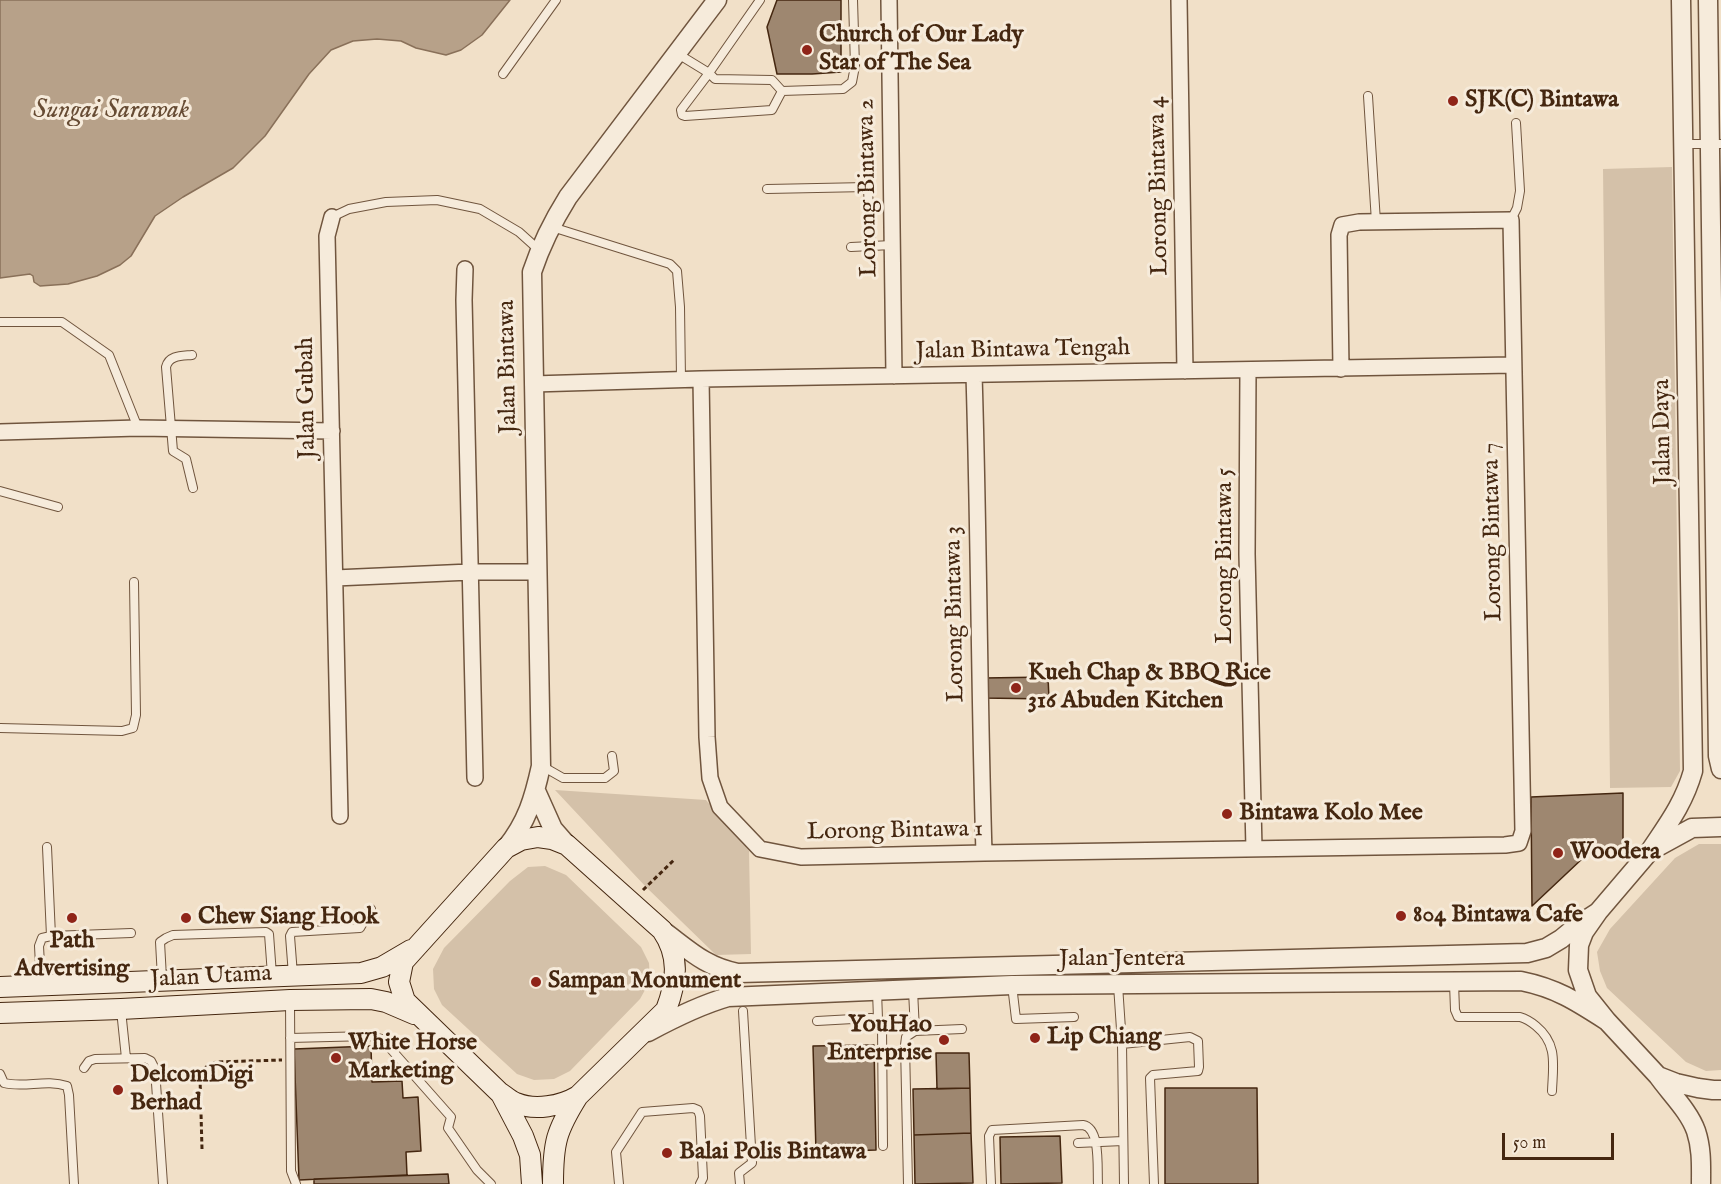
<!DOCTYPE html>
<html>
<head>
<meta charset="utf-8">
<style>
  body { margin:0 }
  #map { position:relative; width:1721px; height:1184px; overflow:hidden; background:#f1e0c8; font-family:"IM FELL English",serif }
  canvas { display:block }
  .scale { position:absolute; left:1502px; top:1133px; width:112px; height:27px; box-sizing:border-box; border:3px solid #452710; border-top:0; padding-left:8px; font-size:18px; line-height:21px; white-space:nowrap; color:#452710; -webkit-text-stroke:4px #f6ebdb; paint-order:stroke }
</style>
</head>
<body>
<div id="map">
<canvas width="1721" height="1184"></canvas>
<div class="scale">50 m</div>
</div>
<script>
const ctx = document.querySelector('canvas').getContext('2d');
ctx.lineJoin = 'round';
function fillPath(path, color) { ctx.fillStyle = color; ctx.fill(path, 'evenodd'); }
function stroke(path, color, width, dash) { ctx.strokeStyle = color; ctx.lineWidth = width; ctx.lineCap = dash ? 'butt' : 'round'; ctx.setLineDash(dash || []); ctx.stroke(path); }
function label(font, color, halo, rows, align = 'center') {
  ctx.font = font + ' "IM FELL English",serif'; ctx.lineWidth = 6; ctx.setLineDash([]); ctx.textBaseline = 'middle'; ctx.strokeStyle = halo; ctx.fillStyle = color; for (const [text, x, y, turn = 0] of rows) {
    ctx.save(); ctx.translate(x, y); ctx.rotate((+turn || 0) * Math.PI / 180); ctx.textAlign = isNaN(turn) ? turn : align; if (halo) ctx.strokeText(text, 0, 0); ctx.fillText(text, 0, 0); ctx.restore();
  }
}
fillPath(new Path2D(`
  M 1672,167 L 1680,771 L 1671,787 L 1610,788 L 1603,169 Z
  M 555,790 L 706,800 L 749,851 L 751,954 L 716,955 L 646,887 Z
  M 1699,844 L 1721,844 L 1721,1070 L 1706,1071 L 1686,1062 L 1607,988 L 1600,971 L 1597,952 L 1610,929 L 1675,858 Z
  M 545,866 L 566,875 L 641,947 L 649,963 L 650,981 L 640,999 L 570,1071 L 554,1079 L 534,1080 L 517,1074 L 442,1005 L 434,989 L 433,969 L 444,948 L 510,881 L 528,867 Z`), '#d4c1a9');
const water = new Path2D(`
  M 0,0 L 510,0 L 482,35 L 461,50 L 446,55 L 416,48 L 401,41 L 377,39 L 353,41 L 331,50 L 309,74 L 265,136 L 233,168 L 183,197 L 155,216 L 131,256 L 120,265 L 97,276 L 68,284 L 40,286 L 34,282 L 33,276 L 30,274 L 0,278 Z`);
fillPath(water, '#b7a189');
stroke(water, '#897059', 1.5);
const building = new Path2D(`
  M 777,0 L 841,0 L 841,72 L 812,74 L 777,74 L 767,27 Z
  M 1048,677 L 1049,699 L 983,698 L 984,678 Z
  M 1623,793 L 1623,847 L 1586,847 L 1583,858 L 1532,906 L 1531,797 Z
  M 874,1045 L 876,1150 L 816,1152 L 813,1046 Z
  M 371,1046 L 372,1082 L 402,1081 L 403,1098 L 418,1097 L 421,1151 L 406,1152 L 407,1175 L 299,1180 L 294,1049 Z
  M 936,1053 L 969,1053 L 970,1088 L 937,1089 Z
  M 970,1088 L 971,1133 L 914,1135 L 913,1089 Z
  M 1165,1088 L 1257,1088 L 1258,1184 L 1165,1184 Z
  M 971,1133 L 973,1183 L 915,1184 L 914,1135 Z
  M 1060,1136 L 1062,1183 L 1001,1184 L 1000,1137 Z
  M 448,1174 L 449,1184 L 314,1184 L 314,1179 Z`);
fillPath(building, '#9e8770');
stroke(building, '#452710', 1.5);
const service = new Path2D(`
  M 760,0 L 709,73 L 715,79 L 772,80 L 782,91 L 843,89 L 852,82 L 855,66 L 853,0
  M 678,54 L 709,73 L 681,110 L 682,115 L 685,116 L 772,110 L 782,91
  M 503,74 L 556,0
  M 1368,96 L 1376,222
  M 1683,144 L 1721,144
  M 767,189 L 867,187 L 868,190 L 871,246
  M 332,217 L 349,209 L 386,202 L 437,200 L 480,209 L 519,232 L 539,250
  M 1511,220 L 1517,208 L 1520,191 L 1516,123
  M 552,227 L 670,264 L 677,271 L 680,307 L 681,379
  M 851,247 L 892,245
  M 0,322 L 62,322 L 109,355 L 138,428
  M 192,355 C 182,356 169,355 166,367 L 173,451 L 186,459 L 193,488
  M 0,491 L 58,507
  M 0,728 L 122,731 L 133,728 L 136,715 L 134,582
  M 542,766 L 563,778 L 605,778 L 614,771 L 612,756
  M 47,847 L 51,936
  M 293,975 L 290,936 L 292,932 L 360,928 L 371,909
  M 162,978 L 160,942 L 166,938 L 173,935 L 266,932 L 269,934 L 272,975
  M 1454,983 L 1455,1010 L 1458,1017 L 1520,1017 C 1527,1019 1530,1021 1536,1026 C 1558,1044 1553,1065 1552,1091
  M 41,984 L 39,946 L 42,938 L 51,936 L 131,933
  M 1012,985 L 1016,1019 L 1074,1017
  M 1118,985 L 1122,1044 L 1124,1184
  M 913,990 L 915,1031
  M 877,991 L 878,1019 L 882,1026 L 883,1146
  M 290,1001 L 291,1171 L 296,1184
  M 121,1010 L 126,1058
  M 817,1021 L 871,1018 L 878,1019
  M 290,1038 L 370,1036 L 382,1039 L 451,1117 L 448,1128 L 477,1170 L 491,1184
  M 1122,1044 L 1190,1037 L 1198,1041 L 1199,1067 L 1198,1071 L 1153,1075 L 1150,1078 L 1154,1184
  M 84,1068 L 89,1061 L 95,1059 L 145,1058 L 151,1061 L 155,1069 L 163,1184
  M 0,1074 L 4,1083 C 25,1088 46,1079 67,1086 L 69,1095 L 74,1184
  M 1078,1143 L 1123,1141
  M 619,1184 L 616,1152 L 642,1112 L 693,1108 L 698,1110 L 700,1116 L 703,1178 L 700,1184
  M 740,1184 L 739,1173 L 752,1163 L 743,1011
  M 908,1184 L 905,1045 L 906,1037 L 915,1031 L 962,1029
  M 991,1184 L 989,1136 L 992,1130 L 1083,1125 C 1101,1128 1097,1169 1098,1184`);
const minor = new Path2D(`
  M 889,0 L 894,376
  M 1179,0 L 1185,371
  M 332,217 L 327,236 L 340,816
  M 465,269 L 464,300 L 475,778
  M 1248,370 L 1247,554 L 1254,849
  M 974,375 C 979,534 979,693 984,853
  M 701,379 L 707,737 L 710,778 L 720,807 L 760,849 L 801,857 L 984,853 L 1505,845 L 1519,843 L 1523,831 L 1511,220 L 1359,222 L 1342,225 L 1339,235 L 1341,369
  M 533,384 L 701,379 L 1513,365
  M 0,432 L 138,428 L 332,431
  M 335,578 L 470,572 L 536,572`);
const tertiary = new Path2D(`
  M 1708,0 L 1718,756 L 1721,769
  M 536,791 L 553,829 L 567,845
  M 1721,827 L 1692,828 L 1650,851 L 1598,912 L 1584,932 L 1579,945 L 1578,970 L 1587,996 L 1607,1021 L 1658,1076 L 1676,1083 L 1698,1088 L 1713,1090 L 1721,1090
  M 506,848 C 527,822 534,798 541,766 L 532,272 C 541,245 553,221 568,197 L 717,0
  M 1650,851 C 1668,824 1684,803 1693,771 L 1681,0
  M 662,930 C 688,949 705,967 738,973 L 1527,953 L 1546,948 L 1561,939 L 1578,925 L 1598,912
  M 648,1032 C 674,1018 700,1005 728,997 L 1012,985 L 1521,981 C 1556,988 1576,1001 1607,1021
  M 1658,1076 C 1670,1093 1689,1111 1696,1131 C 1702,1149 1701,1166 1701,1184`);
const secondary = new Path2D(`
  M 538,837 L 552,839 L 567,845 L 662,930 C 680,956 677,981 666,1010 L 578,1096 C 561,1106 535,1111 516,1103 C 510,1101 504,1095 499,1092 L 405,1001 L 399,982 L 403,962 L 506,848 L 521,840 Z
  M 0,987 L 361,973 L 382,967 L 411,950
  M 0,1013 L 121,1009 L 290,1000 L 371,999 L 386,1002 L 414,1014
  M 501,1094 L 523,1136 L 530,1155 L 532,1184
  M 553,1184 C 553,1143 556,1131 578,1096`);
stroke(service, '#70553e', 10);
stroke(minor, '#70553e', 18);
stroke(tertiary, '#70553e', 21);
stroke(secondary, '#452710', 22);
stroke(new Path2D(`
  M 643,890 L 675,859
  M 202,1149 L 200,1078 L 206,1067 L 216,1062 L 282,1060`), '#452710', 3, [4.5, 3]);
stroke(service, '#f6ebdb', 8);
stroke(minor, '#f6ebdb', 15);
stroke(tertiary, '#f6ebdb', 18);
stroke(secondary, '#f6ebdb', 20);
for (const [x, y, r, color] of [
  [807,50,6,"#8f2418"],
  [1453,101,6,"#8f2418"],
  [1016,688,6,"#8f2418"],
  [1227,814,6,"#8f2418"],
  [1558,853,6,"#8f2418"],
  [1401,916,6,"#8f2418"],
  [72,918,6,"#8f2418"],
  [186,918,6,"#8f2418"],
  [536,982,6,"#8f2418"],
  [1035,1038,6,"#8f2418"],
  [944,1040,6,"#8f2418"],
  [336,1058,6,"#8f2418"],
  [118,1090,6,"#8f2418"],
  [667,1153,6,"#8f2418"]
]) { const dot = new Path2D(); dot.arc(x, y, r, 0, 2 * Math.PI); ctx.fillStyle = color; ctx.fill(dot); stroke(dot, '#f6ebdb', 2); }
label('bold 24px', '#452710', '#f6ebdb', [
  ["Church of Our Lady",819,36],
  ["Star of The Sea",819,64],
  ["SJK(C) Bintawa",1465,101],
  ["Kueh Chap & BBQ Rice",1028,674],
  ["316 Abuden Kitchen",1028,702],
  ["Bintawa Kolo Mee",1239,814],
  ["Woodera",1570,853],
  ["804 Bintawa Cafe",1413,916],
  ["Chew Siang Hook",198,918],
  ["Path",72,942,"center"],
  ["Advertising",72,970,"center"],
  ["Sampan Monument",548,982],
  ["YouHao",932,1026,"right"],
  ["Enterprise",932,1054,"right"],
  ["Lip Chiang",1047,1038],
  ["White Horse",348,1044],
  ["Marketing",348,1072],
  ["DelcomDigi",130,1076],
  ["Berhad",130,1104],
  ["Balai Polis Bintawa",679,1153]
], 'left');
label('24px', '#452710', '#f6ebdb', [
  ["Lorong Bintawa 4",1160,186,-91],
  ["Lorong Bintawa 2",869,188,-91],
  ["Jalan Bintawa Tengah",1023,351,-1],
  ["Jalan Bintawa",509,367,-91],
  ["Jalan Gubah",308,398,-91],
  ["Jalan Daya",1664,432,-91],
  ["Lorong Bintawa 7",1494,532,-91],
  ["Lorong Bintawa 5",1226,556,-90],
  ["Lorong Bintawa 3",956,614,-91],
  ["Lorong Bintawa 1",895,832,-1],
  ["Jalan Jentera",1122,960],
  ["Jalan Utama",211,978,-3]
]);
label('italic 26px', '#674c34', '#f6ebdb', [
  ["Sungai Sarawak",111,112]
]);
</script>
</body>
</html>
